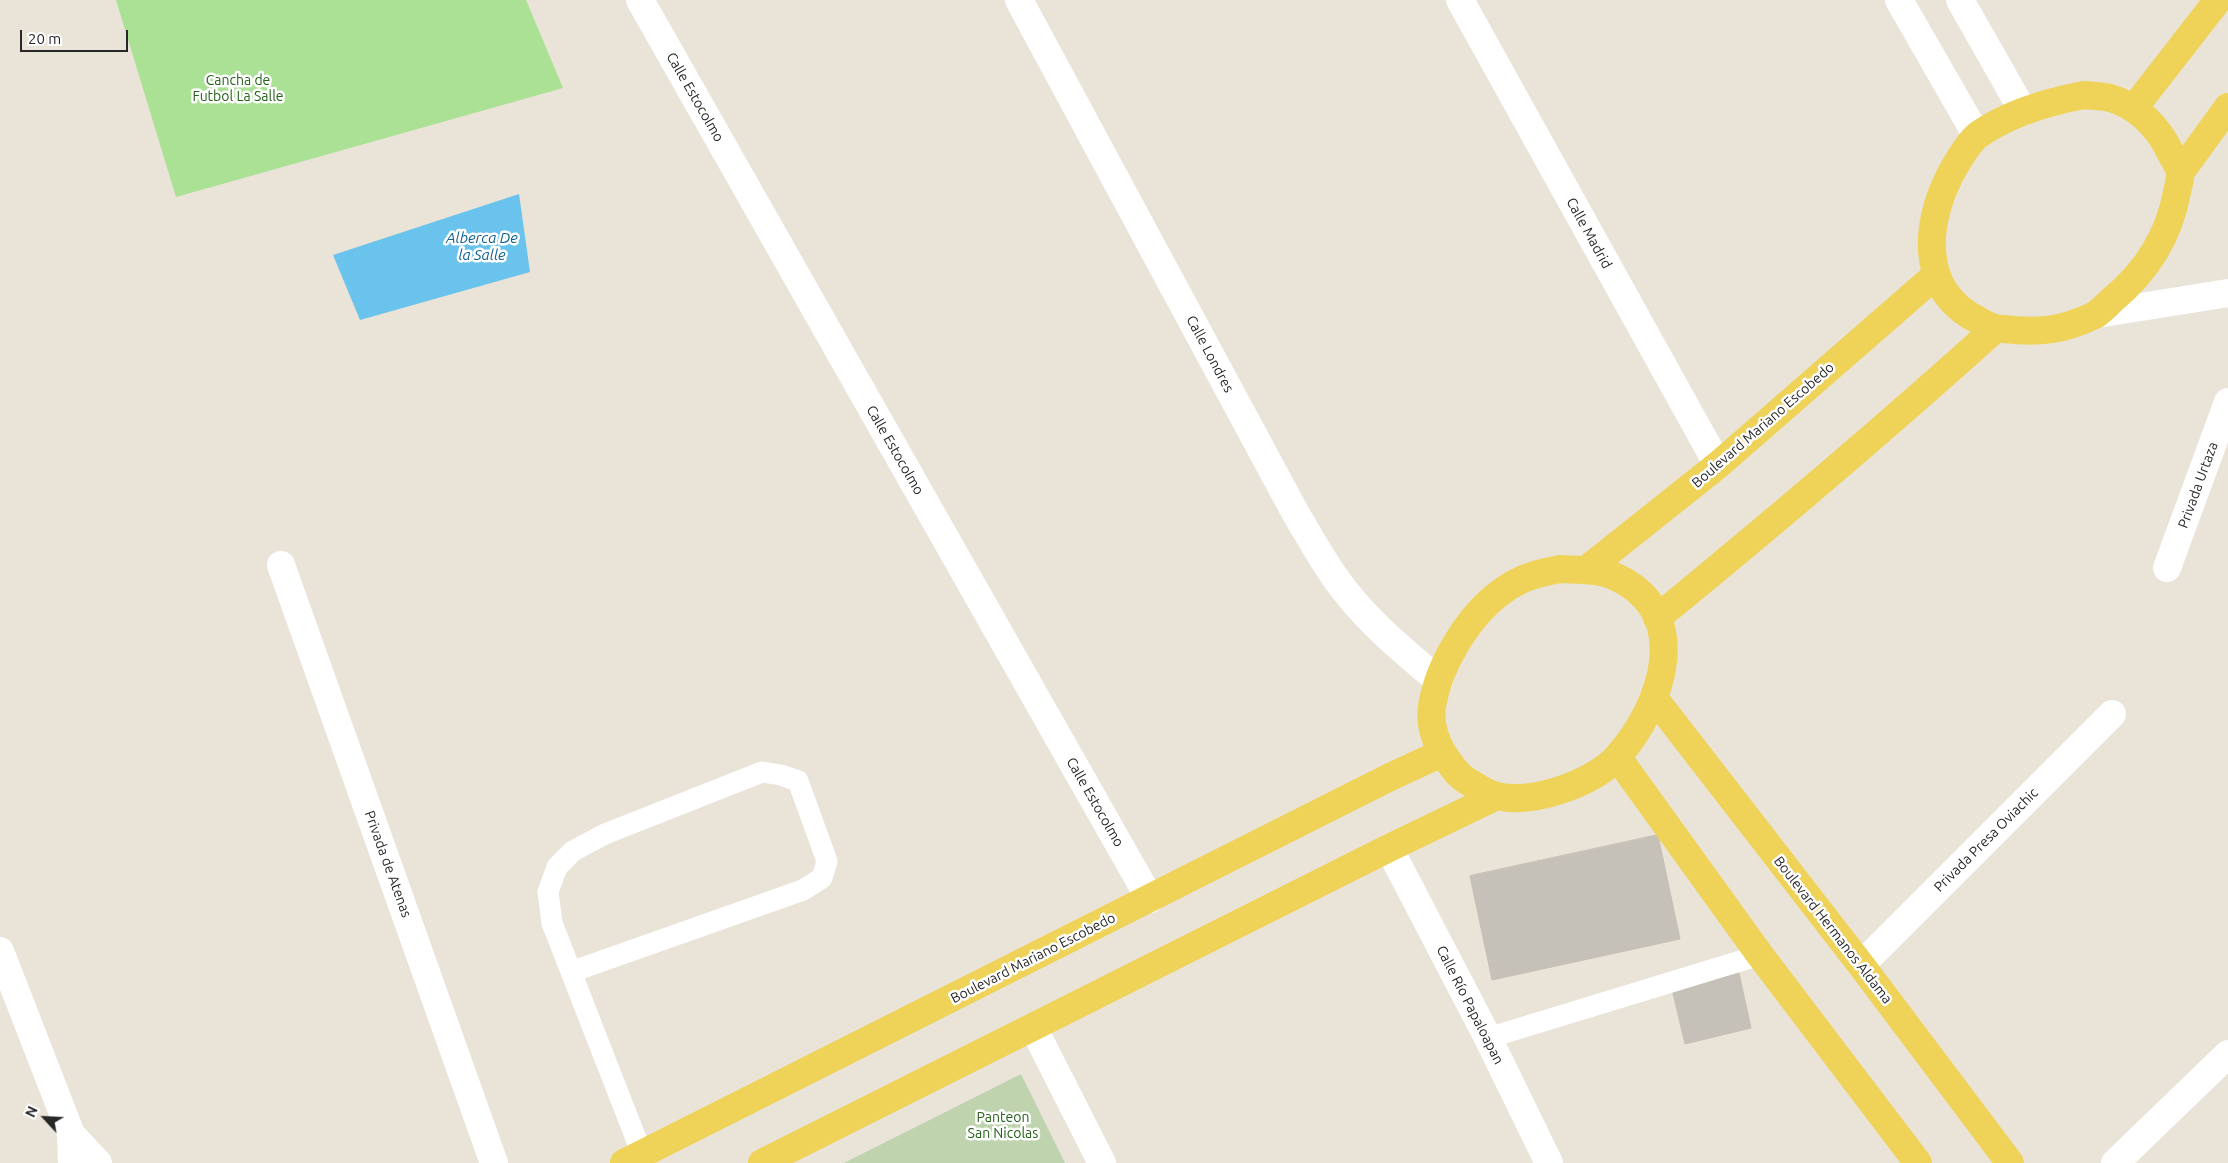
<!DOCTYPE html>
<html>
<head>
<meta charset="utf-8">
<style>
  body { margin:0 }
  #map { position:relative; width:2228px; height:1163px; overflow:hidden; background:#eae3d8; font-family:Ubuntu,sans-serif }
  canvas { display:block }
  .north { position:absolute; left:20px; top:1093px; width:50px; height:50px; -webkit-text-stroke:4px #fff; paint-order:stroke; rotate:295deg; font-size:14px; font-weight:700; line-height:20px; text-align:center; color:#272727 }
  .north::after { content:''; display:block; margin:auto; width:18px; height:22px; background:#272727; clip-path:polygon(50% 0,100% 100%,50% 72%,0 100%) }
  .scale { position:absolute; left:20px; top:30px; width:108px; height:22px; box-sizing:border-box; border:2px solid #272727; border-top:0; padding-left:6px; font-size:15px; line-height:18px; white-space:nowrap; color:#272727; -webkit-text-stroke:4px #fff; paint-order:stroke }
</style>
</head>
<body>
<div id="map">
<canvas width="2228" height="1163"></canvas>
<div class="north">N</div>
<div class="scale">20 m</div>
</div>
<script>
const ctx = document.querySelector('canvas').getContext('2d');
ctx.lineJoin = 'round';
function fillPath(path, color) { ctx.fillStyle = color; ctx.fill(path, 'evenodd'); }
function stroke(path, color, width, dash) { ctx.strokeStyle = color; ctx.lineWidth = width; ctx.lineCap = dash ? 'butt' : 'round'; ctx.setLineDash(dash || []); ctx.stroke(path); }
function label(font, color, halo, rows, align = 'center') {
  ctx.font = font + ' Ubuntu,sans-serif'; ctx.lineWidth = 5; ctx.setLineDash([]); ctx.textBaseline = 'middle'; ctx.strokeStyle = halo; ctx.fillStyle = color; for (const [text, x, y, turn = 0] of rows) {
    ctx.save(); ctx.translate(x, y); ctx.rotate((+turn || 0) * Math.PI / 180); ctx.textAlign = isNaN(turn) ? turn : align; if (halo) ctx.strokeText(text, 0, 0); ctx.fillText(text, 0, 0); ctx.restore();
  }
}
fillPath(new Path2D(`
  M 116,0 L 526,0 L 563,88 L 176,197 Z`), '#aae194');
fillPath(new Path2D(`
  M 1021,1074 L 1065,1163 L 844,1163 Z`), '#bfd3af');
fillPath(new Path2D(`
  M 519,194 L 530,272 L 360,320 L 333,255 Z`), '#6ac3ec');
const building = new Path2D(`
  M 1658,835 L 1680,939 L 1492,980 L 1470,876 Z
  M 1739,973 L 1751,1028 L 1685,1044 L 1672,989 Z`);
fillPath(building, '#c5c0b8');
stroke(building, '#c5bfb2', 1);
stroke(new Path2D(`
  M 571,972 L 803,890 L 822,878 L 827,861 L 798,781 L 781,775 L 762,772 L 605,834 L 573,851 L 557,867 L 548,892 L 552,923 L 642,1154
  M 1488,1038 L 1760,955`), '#fff', 21);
stroke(new Path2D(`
  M 640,0 L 1150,899
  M 1019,0 L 1296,514 C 1308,534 1320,556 1334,576 C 1362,617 1401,649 1439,681
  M 1460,0 L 1718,465
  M 1899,0 L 1977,136
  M 1960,0 L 2023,111
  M 281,565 L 494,1163
  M 2167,568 L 2228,402
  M 1389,848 L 1488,1038 L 1549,1163
  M 1861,965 L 2112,714
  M 1033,1027 L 1102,1163
  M 2115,1163 L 2228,1054`), '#fff', 28);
stroke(new Path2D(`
  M 0,951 L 71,1134 L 72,1163
  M 71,1134 L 98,1163`), '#fff', 28);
stroke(new Path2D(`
  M 2097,314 L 2228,293`), '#fff', 28);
stroke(new Path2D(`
  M 2084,95 C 2092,96 2102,96 2110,98 C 2137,105 2159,128 2170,152 C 2173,158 2179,166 2180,173 C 2181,178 2178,186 2177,192 C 2169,236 2146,272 2112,300 C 2107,305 2101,311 2095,315 C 2062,331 2038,333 2003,329 C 1993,329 1986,325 1978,320 C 1916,290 1925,217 1955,166 C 1961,156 1969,142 1978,135 C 2009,113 2047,102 2084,95 Z
  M 2134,108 L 2218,0
  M 2180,173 L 2228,107
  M 1560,569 C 1577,570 1599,569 1616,577 C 1694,613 1663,705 1618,756 C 1595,783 1532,805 1497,796 C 1486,794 1476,786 1467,781 C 1459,776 1454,770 1449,762 C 1437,747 1429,726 1432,706 C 1439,664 1469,614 1504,590 C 1522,577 1539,573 1560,569 Z
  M 1586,570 L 1718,465 L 1936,275
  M 1657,618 C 1772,524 1885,428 1995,329
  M 1655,699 L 1861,965 L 2010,1163
  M 1618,758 L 1760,955 L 1918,1163
  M 624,1163 L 1390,777 L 1442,753
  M 762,1163 L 1389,848 L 1497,796`), '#eed358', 28);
label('14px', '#256119', '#fff', [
  ["Cancha de",238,80],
  ["Futbol La Salle",238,96],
  ["Panteon",1003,1117],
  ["San Nicolas",1003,1133]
]);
label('14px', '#272727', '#fff', [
  ["Calle Estocolmo",695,97,60],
  ["Calle Madrid",1589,233,61],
  ["Calle Londres",1210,354,62],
  ["Boulevard Mariano Escobedo",1763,425,-41],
  ["Calle Estocolmo",895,450,60],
  ["Privada Urtaza",2198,485,-70],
  ["Calle Estocolmo",1095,802,60],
  ["Privada Presa Oviachic",1986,840,-45],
  ["Privada de Atenas",388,864,70],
  ["Boulevard Hermanos Aldama",1833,930,52],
  ["Boulevard Mariano Escobedo",1033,958,-27],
  ["Calle Río Papaloapan",1470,1005,63]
]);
label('italic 15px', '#0e5f93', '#fff', [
  ["Alberca De",482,238],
  ["la Salle",482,255]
]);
</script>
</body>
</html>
